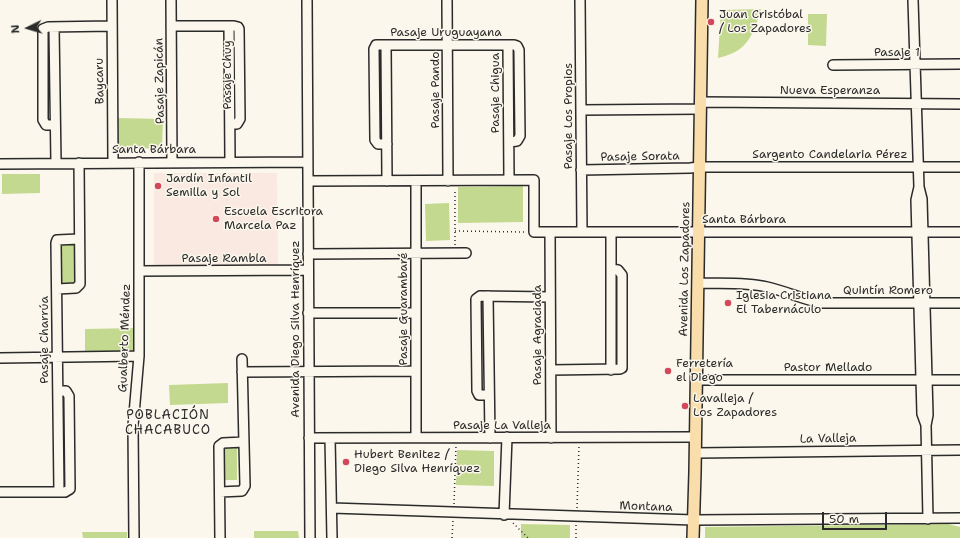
<!DOCTYPE html>
<html>
<head>
<meta charset="utf-8">
<style>
  body { margin:0 }
  #map { position:relative; width:960px; height:538px; overflow:hidden; background:#fbf7ec; font-family:"Shantell Sans",sans-serif }
  canvas { display:block }
  .north { position:absolute; left:8px; top:8px; width:40px; height:40px; -webkit-text-stroke:3px #fbf7ec; paint-order:stroke; rotate:265deg; font-size:11px; font-weight:700; line-height:16px; text-align:center; color:#2b2b2b }
  .north::after { content:''; display:block; margin:auto; width:14px; height:18px; background:#2b2b2b; clip-path:polygon(50% 0,100% 100%,50% 72%,0 100%) }
  .scale { position:absolute; left:822px; top:512px; width:65px; height:18px; box-sizing:border-box; border:2px solid #2b2b2b; border-top:0; padding-left:5px; font-size:12px; line-height:14px; white-space:nowrap; color:#2b2b2b; -webkit-text-stroke:3px #fbf7ec; paint-order:stroke }
</style>
</head>
<body>
<div id="map">
<canvas width="960" height="538"></canvas>
<div class="north">N</div>
<div class="scale">50 m</div>
</div>
<script>
const ctx = document.querySelector('canvas').getContext('2d');
ctx.lineJoin = 'round';
function fillPath(path, color) { ctx.fillStyle = color; ctx.fill(path, 'evenodd'); }
function stroke(path, color, width, dash) { ctx.strokeStyle = color; ctx.lineWidth = width; ctx.lineCap = dash ? 'butt' : 'round'; ctx.setLineDash(dash || []); ctx.stroke(path); }
function label(font, color, halo, rows, align = 'center') {
  ctx.font = font + ' "Shantell Sans",sans-serif'; ctx.lineWidth = 3; ctx.setLineDash([]); ctx.textBaseline = 'middle'; ctx.strokeStyle = halo; ctx.fillStyle = color; for (const [text, x, y, turn = 0] of rows) {
    ctx.save(); ctx.translate(x, y); ctx.rotate((+turn || 0) * Math.PI / 180); ctx.textAlign = isNaN(turn) ? turn : align; if (halo) ctx.strokeText(text, 0, 0); ctx.fillText(text, 0, 0); ctx.restore();
  }
}
fillPath(new Path2D(`
  M 154,173 L 277,173 L 278,265 L 154,265 Z`), '#fae9e0');
fillPath(new Path2D(`
  M 761,9 C 756,26 750,46 733,53 C 728,55 723,57 718,58 L 721,10 Z
  M 808,14 L 827,14 L 826,46 L 808,45 Z
  M 116,118 L 163,119 L 162,149 L 116,147 Z
  M 2,174 L 40,174 L 40,193 L 2,194 Z
  M 523,186 L 523,222 L 458,223 L 458,187 Z
  M 449,203 L 450,240 L 426,241 L 425,204 Z
  M 76,243 L 78,282 L 74,285 L 62,285 L 59,282 L 59,244 Z
  M 135,328 L 136,351 L 85,352 L 85,329 Z
  M 228,383 L 228,403 L 170,405 L 169,385 Z
  M 223,447 L 237,447 L 237,480 L 223,480 Z
  M 457,450 L 494,451 L 494,486 L 456,485 Z
  M 521,524 L 570,525 L 570,538 L 521,538 Z
  M 948,524 L 960,527 L 960,538 L 705,538 L 705,527 Z
  M 254,531 L 298,531 L 299,538 L 254,538 Z
  M 82,532 L 127,532 L 127,538 L 83,538 Z`), '#c3d98f');
const minor = new Path2D(`
  M 112,0 L 113,162
  M 171,0 L 172,162
  M 307,0 L 310,538
  M 447,0 L 448,181
  M 580,0 L 582,232
  M 913,0 L 919,187 L 922,199 L 928,415 L 926,425 L 928,519
  M 171,26 L 234,26 L 238,27 L 239,29 L 240,119 L 237,124 L 230,124
  M 229,26 L 230,162
  M 54,27 L 56,163
  M 386,45 L 387,181
  M 508,45 L 509,180
  M 833,65 L 960,64
  M 701,102 L 960,104
  M 581,110 L 700,109
  M 55,125 L 46,125 L 43,120 L 43,29 L 48,27 L 112,26
  M 387,144 L 378,144 L 375,140 L 374,49 L 376,45 L 514,45 L 517,46 L 519,50 L 520,136 L 517,141 L 509,142
  M 0,164 L 308,162
  M 581,170 L 690,168 L 700,167 L 960,167
  M 308,181 L 534,180 L 534,232 L 960,232
  M 416,181 L 416,437
  M 919,187 L 916,200 L 922,414 L 926,425
  M 550,232 L 551,438
  M 611,232 L 611,370
  M 308,254 L 466,253
  M 139,271 L 308,270
  M 698,283 C 721,284 745,282 767,287 C 785,291 802,299 821,303 L 960,303
  M 57,289 L 76,288 L 80,284 L 79,163
  M 488,296 L 490,438
  M 308,313 L 416,313
  M 0,358 L 139,356
  M 551,370 L 620,369 L 622,368 L 622,275 L 618,270 L 611,269
  M 242,372 L 416,371
  M 697,380 L 960,380
  M 489,395 L 479,395 L 477,391 L 476,299 L 480,296 L 550,297
  M 309,438 L 696,437
  M 330,438 L 332,538
  M 696,453 L 960,450
  M 0,492 L 65,492 L 70,489 L 69,396 L 66,391 L 58,391
  M 59,492 L 56,243 L 57,240 L 79,239
  M 220,492 L 242,491 L 245,486 L 242,359
  M 332,508 L 694,520 L 960,518
  M 504,515 L 507,437
  M 134,538 L 133,426 L 139,356 L 139,162
  M 220,538 L 219,446 L 223,443 L 244,442`);
const major = new Path2D(`
  M 693,538 L 695,472 L 702,0`);
stroke(minor, '#2b2b2b', 12);
stroke(major, '#2b2b2b', 14);
stroke(new Path2D(`
  M 455,231 L 524,232
  M 455,245 L 455,189
  M 454,504 L 456,446
  M 577,508 L 579,445
  M 513,523 L 528,538
  M 452,538 L 453,520
  M 576,538 L 576,525`), '#2b2b2b', 1.5, [1, 3]);
stroke(minor, '#fbf7ec', 9);
stroke(major, '#f9deab', 11);
for (const [x, y, r, color] of [
  [711,22,4,"#d1495b"],
  [158,186,4,"#d1495b"],
  [216,219,4,"#d1495b"],
  [728,303,4,"#d1495b"],
  [668,371,4,"#d1495b"],
  [685,406,4,"#d1495b"],
  [346,462,4,"#d1495b"]
]) { const dot = new Path2D(); dot.arc(x, y, r, 0, 2 * Math.PI); ctx.fillStyle = color; ctx.fill(dot); stroke(dot, '#fbf7ec', 1.5); }
label('12px', '#2b2b2b', '#fbf7ec', [
  ["Juan Cristóbal",719,15],
  ["/ Los Zapadores",719,29],
  ["Jardín Infantil",166,179],
  ["Semilla y Sol",166,193],
  ["Escuela Escritora",224,212],
  ["Marcela Paz",224,226],
  ["Iglesia Cristiana",736,296],
  ["El Tabernáculo",736,310],
  ["Ferretería",676,364],
  ["el Diego",676,378],
  ["Lavalleja /",693,399],
  ["Los Zapadores",693,413],
  ["Hubert Benitez /",354,455],
  ["Diego Silva Henríquez",354,469]
], 'left');
label('12px', '#2b2b2b', '#fbf7ec', [
  ["Pasaje Uruguayana",446,33],
  ["Pasaje 1",897,53],
  ["Pasaje Chuy",228,75,-90],
  ["Baycaru",100,81,-91],
  ["Pasaje Zapicán",160,81,-91],
  ["Pasaje Pando",436,90,-90],
  ["Nueva Esperanza",830,91],
  ["Pasaje Chigua",496,93,-90],
  ["Pasaje Los Propios",569,116,-90],
  ["Santa Bárbara",154,150],
  ["Sargento Candelaria Pérez",830,155],
  ["Pasaje Sorata",640,157,-1],
  ["Santa Bárbara",744,220],
  ["Pasaje Rambla",224,259],
  ["Avenida Los Zapadores",685,269,-89],
  ["Quintín Romero",888,291],
  ["Pasaje Guarambaré",404,309,-90],
  ["Avenida Diego Silva Henríquez",296,329,-90],
  ["Pasaje Agraciada",538,335,-90],
  ["Gualberto Méndez",125,338,-88],
  ["Pasaje Charrúa",45,340,-90],
  ["Pastor Mellado",828,368],
  ["Pasaje La Valleja",502,426],
  ["La Valleja",828,439,-1],
  ["Montana",646,507,2]
]);
ctx.letterSpacing = '1px';
label('13px', '#2b2b2b', '#fbf7ec', [
  ["POBLACIÓN",168,416],
  ["CHACABUCO",168,431]
]);
ctx.letterSpacing = '0px';
</script>
</body>
</html>
